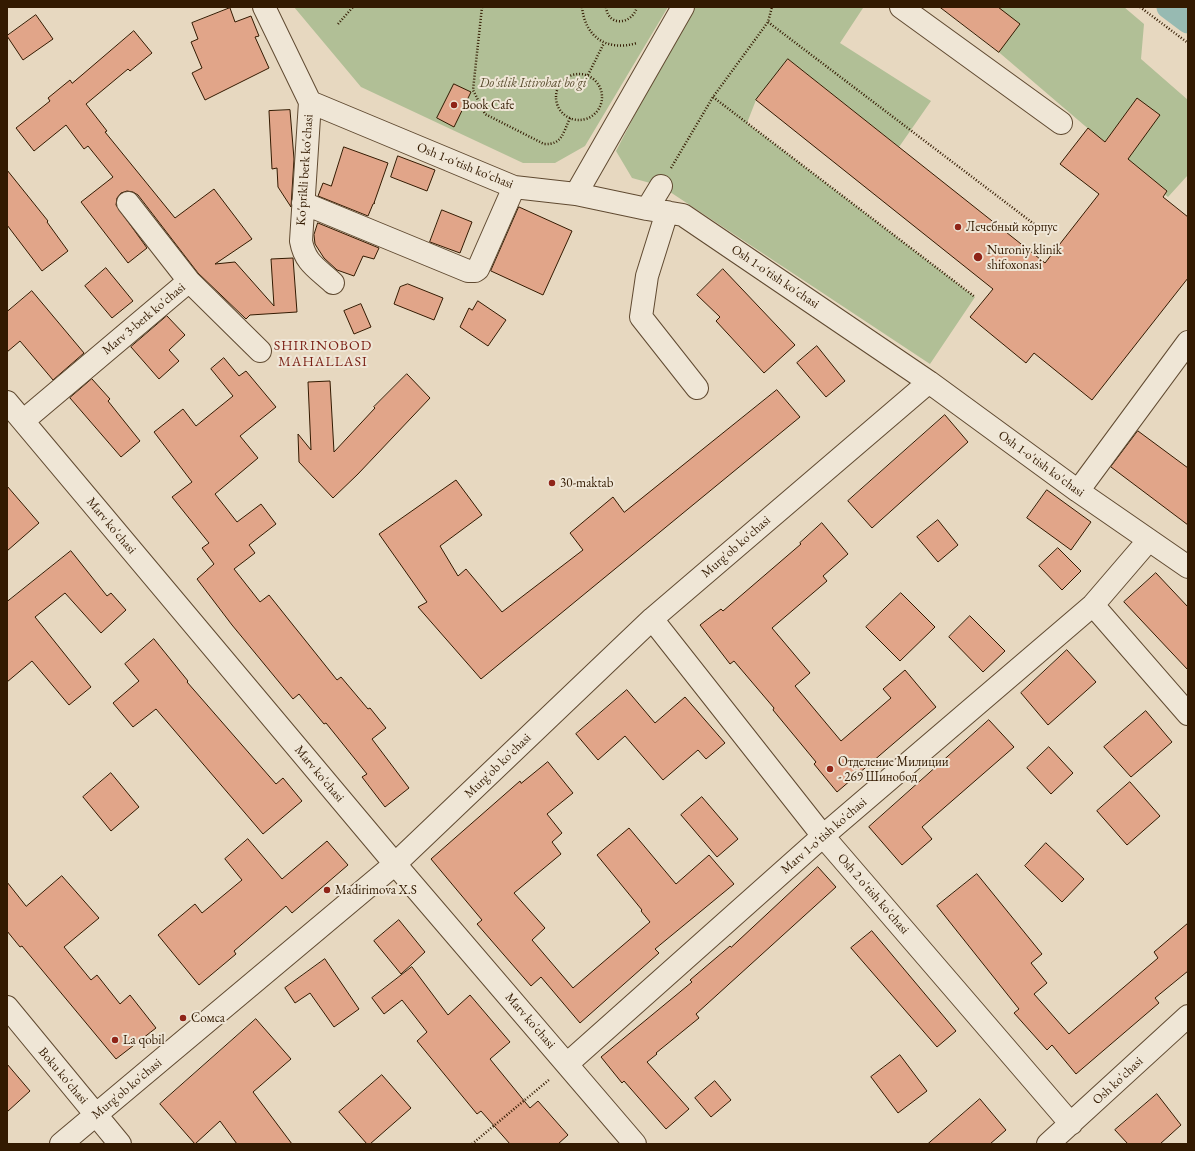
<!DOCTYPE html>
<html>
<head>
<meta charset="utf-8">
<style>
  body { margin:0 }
  #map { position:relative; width:1195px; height:1151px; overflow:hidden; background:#e7d8c0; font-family:"EB Garamond",serif }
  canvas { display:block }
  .frame { position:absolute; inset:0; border:8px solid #331a01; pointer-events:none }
</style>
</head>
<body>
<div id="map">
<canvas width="1195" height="1151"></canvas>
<div class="frame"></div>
</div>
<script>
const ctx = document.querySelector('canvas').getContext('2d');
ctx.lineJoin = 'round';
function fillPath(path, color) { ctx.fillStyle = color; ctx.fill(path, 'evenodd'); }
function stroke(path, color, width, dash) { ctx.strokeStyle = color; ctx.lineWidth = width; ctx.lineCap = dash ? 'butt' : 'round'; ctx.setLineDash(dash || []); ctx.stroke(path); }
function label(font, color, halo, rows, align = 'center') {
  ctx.font = font + ' "EB Garamond",serif'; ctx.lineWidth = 4; ctx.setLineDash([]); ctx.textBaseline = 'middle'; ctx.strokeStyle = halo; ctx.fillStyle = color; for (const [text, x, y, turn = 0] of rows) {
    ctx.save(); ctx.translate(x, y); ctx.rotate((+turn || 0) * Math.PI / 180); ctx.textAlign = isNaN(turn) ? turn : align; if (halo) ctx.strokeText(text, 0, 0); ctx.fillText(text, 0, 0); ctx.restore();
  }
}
fillPath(new Path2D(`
  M 294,7 L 668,7 L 585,146 L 555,163 L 523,163 L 361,87 Z
  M 694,7 L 861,7 L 863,8 L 840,43 L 931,101 L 899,147 L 788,59 L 756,100 L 747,123 L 975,297 L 930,364 L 661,186 L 632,178 L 616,151 L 678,32 Z
  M 946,7 L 1124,7 L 1144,24 L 1141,59 L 1188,100 L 1188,175 L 1168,197 Z`), '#b1bf96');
stroke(new Path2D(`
  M 1168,7 L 1188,22`), '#97bab2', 23);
const building = new Path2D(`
  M 940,7 L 998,7 L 1020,24 L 999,52 Z
  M 230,8 L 235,22 L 251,16 L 259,36 L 255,37 L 269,68 L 205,100 L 192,73 L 202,68 L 191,42 L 198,39 L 192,23 Z
  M 36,15 L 53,39 L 23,60 L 7,36 Z
  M 134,31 L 152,53 L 130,71 L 128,69 L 86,104 L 107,131 L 105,132 L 175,218 L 214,189 L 252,239 L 215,264 L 235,262 L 274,306 L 271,259 L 293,258 L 297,312 L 250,315 L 246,319 L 198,273 L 138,195 L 133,192 L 127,191 L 121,193 L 117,198 L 116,205 L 147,248 L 128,263 L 81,202 L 113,177 L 88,146 L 84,149 L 66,125 L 34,151 L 16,128 L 50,101 L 48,98 L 70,80 L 72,83 Z
  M 788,59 L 1045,263 L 1099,194 L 1060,164 L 1088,128 L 1105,142 L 1137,98 L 1160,115 L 1128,159 L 1167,191 L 1163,197 L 1188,217 L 1188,278 L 1092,400 L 1034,353 L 1026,363 L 970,317 L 993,289 L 756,100 Z
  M 454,84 L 471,92 L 454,127 L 437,118 Z
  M 290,110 L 294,159 L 291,207 L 278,187 L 277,168 L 272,169 L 269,111 Z
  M 344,147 L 388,163 L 374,203 L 375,203 L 373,204 L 368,216 L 318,196 L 323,183 L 331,186 Z
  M 398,156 L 435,170 L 427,191 L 391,177 Z
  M 7,170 L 48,221 L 47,222 L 68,251 L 42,271 L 7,225 Z
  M 519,207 L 572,231 L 543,295 L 491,271 Z
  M 442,210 L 472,222 L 460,253 L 430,242 Z
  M 318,223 L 379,248 L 374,259 L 363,256 L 354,276 L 337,270 L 324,258 L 315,244 L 314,235 Z
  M 106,268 L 133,301 L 112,318 L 85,286 Z
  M 723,269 L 795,345 L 764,373 L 716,321 L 720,317 L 697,295 Z
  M 408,284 L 443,298 L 434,320 L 394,304 L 400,287 Z
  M 32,291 L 84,353 L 53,380 L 20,341 L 7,352 L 7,312 Z
  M 478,301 L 506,320 L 488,346 L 460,327 L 469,308 L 472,310 Z
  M 361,304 L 371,327 L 354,334 L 344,311 Z
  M 167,316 L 185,335 L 169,350 L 179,361 L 159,379 L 131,347 Z
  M 817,346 L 845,381 L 826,397 L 797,363 Z
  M 224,358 L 239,376 L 246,371 L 276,407 L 240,436 L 258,458 L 215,494 L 237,522 L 261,504 L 276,524 L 249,545 L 255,553 L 234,569 L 260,602 L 269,595 L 337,680 L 341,677 L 368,709 L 370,708 L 386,728 L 372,739 L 409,788 L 385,807 L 362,777 L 367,774 L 326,723 L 324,724 L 299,694 L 293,699 L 232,625 L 197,579 L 214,564 L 202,548 L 209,543 L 172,497 L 192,482 L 154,432 L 183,409 L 196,426 L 233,396 L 211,369 Z
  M 407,374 L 430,398 L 358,474 L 333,498 L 299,462 L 298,434 L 311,450 L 308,382 L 330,381 L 334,452 L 375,408 L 374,407 Z
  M 92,379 L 110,399 L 108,401 L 140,441 L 121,457 L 70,398 Z
  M 777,390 L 800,417 L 481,679 L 418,607 L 427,602 L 379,534 L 456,480 L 482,515 L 440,546 L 458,576 L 466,569 L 502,612 L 583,550 L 570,533 L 613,497 L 624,512 Z
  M 945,415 L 968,442 L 872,528 L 848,501 Z
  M 1138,431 L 1188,468 L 1188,525 L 1111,467 Z
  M 7,486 L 39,523 L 7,551 Z
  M 1047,490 L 1091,522 L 1071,550 L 1027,518 Z
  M 938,520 L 958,545 L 938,562 L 917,537 Z
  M 822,523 L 848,554 L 823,576 L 827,581 L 772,628 L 810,673 L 795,686 L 841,741 L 891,698 L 883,689 L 905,670 L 936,707 L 837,792 L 814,764 L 816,762 L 773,710 L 774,708 L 734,661 L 730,664 L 700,625 L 721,609 L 723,611 L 801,544 L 800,543 Z
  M 1058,548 L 1081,571 L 1062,590 L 1039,566 Z
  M 71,551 L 107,596 L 111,593 L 126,610 L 101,633 L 65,593 L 35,617 L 91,687 L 69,705 L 32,661 L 7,682 L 7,602 Z
  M 1156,573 L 1188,607 L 1188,670 L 1124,602 Z
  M 901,593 L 935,627 L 900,661 L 866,627 Z
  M 970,616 L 1005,651 L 983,672 L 949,637 Z
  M 154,639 L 188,681 L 187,682 L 276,784 L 283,778 L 302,801 L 263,834 L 156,709 L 133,727 L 113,703 L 139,681 L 125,664 Z
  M 1067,650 L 1096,682 L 1048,725 L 1021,693 Z
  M 627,690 L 655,723 L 685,697 L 725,743 L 706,759 L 698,750 L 663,780 L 625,736 L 598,760 L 576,734 Z
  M 1146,711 L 1172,742 L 1131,777 L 1104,747 Z
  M 989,720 L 1014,747 L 922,827 L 932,839 L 902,865 L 869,827 Z
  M 1049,747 L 1073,773 L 1051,794 L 1027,768 Z
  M 548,762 L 573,793 L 547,814 L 562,833 L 552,842 L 561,854 L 514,893 L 545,928 L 532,940 L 573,988 L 650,922 L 641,911 L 642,910 L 597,855 L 629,828 L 676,884 L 709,855 L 734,884 L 655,949 L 659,953 L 580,1023 L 541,977 L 531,986 L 477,924 L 482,920 L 431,859 L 520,781 L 521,783 Z
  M 111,773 L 139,807 L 111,831 L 83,797 Z
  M 1130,782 L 1160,816 L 1127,845 L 1097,811 Z
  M 702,797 L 738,839 L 717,857 L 681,815 Z
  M 248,839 L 282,879 L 327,841 L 348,865 L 292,913 L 286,906 L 234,951 L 236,954 L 199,985 L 158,935 L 195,904 L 202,913 L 242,880 L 225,859 Z
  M 1046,843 L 1084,879 L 1062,902 L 1025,866 Z
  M 818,867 L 836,887 L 696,1014 L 699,1018 L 656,1053 L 657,1054 L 647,1062 L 689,1109 L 666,1129 L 624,1081 L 622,1083 L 601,1057 L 692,982 L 690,980 L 730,946 L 731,947 Z
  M 977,874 L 1042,954 L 1031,963 L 1047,983 L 1034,994 L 1069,1034 L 1158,958 L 1154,952 L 1188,923 L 1188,971 L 1155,998 L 1159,1003 L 1076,1074 L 1052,1045 L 1047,1050 L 1014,1013 L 1019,1009 L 937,906 Z
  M 62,876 L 99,918 L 64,947 L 91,980 L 97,975 L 120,1004 L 130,995 L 156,1028 L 116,1059 L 22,946 L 20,947 L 7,931 L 7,882 L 26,906 Z
  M 399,920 L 425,952 L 401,974 L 374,941 Z
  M 872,931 L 956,1031 L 937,1047 L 851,948 Z
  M 325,959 L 359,1009 L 334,1027 L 310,993 L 295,1003 L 285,988 Z
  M 412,967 L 448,1015 L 470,995 L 510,1042 L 490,1059 L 530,1108 L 538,1101 L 568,1135 L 558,1144 L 510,1144 L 481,1111 L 477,1114 L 417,1041 L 427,1032 L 402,1000 L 384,1014 L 372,998 Z
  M 256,1019 L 291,1059 L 253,1092 L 292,1144 L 237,1144 L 220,1121 L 195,1144 L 160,1104 Z
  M 900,1055 L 927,1091 L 898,1113 L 871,1077 Z
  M 7,1064 L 30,1091 L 7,1112 Z
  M 382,1075 L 411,1108 L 370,1144 L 367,1144 L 339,1112 Z
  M 715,1081 L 731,1100 L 711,1117 L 695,1098 Z
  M 1157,1094 L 1181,1125 L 1160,1144 L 1128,1144 L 1115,1130 Z
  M 980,1099 L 1006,1130 L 990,1144 L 928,1144 Z`);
fillPath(building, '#e1a589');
stroke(building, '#331a01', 1);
const minor = new Path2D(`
  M 264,7 L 310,102 L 301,241 C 305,263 317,268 333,283
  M 901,7 L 1061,123
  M 310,102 L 514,187 L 576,194 L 647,209 L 683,215 L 929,382 L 1078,491 L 1188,567
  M 576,194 L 683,7
  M 128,203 L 189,281
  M 303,203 L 468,271 L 475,271 L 478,269 L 514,187
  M 647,209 L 661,186
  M 667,212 L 647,276 L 641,317 L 697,388
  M 7,402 L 395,864 L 635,1144
  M 23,421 L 189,281 L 260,351
  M 1078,491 L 1188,342
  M 1093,605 L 1188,714
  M 652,619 L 823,836 L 1071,1124
  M 7,1007 L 120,1144
  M 567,1064 L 823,836 L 1093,605 L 1148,541
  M 61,1144 L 395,864 L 652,619 L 929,382
  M 1048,1144 L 1188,1016`);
stroke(minor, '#604a31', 24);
stroke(new Path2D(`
  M 482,7 L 473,90 L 485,114 L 544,144 C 562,145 563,133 570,118
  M 582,7 C 585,37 607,52 637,43
  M 606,7 C 608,27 632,25 637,7
  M 1140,7 L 1188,43
  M 768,22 L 1042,230
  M 338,24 L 353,7
  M556 97a23 23 0 1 1 46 0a23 23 0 1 1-46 0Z
  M 588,75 L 604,43
  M 713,97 L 975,297
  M 671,168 L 713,97 L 768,22 L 772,7
  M 472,1144 L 550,1079`), '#331a01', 2.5, [1, 2]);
stroke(minor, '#efe6d6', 22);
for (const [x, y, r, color] of [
  [454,105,4,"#8f2418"],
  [958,227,4,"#8f2418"],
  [978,257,5,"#8f2418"],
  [552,483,4,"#8f2418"],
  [830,769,4,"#8f2418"],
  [327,890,4,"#8f2418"],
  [183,1018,4,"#8f2418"],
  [115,1040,4,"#8f2418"]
]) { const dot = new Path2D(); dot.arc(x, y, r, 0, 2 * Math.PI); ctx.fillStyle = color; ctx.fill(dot); stroke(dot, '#efe6d6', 1.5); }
label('italic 13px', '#594c2e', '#efe6d6', [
  ["Do'stlik Istirohat bo'gi",533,83]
]);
label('13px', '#331a01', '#efe6d6', [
  ["Book Cafe",462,105],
  ["Лечебный корпус",966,227],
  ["Nuroniy klinik",987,250],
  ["shifoxonasi",987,265],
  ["30-maktab",560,483],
  ["Отделение Милиции",838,762],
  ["- 269 Шинобод",838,777],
  ["Madirimova X.S",335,890],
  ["Сомса",191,1018],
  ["La qobil",123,1040]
], 'left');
label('13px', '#331a01', '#efe6d6', [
  ["Osh 1-o'tish ko'chasi",465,166,22],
  ["Ko'prikli berk ko'chasi",305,170,-86],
  ["Osh 1-o'tish ko'chasi",775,277,34],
  ["Marv 3-berk ko'chasi",144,319,-40],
  ["Osh 1-o'tish ko'chasi",1041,464,36],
  ["Marv ko'chasi",111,526,50],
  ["Murg'ob ko'chasi",736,547,-41],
  ["Murg'ob ko'chasi",498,766,-44],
  ["Marv ko'chasi",319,774,50],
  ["Marv 1-o'tish ko'chasi",824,836,-41],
  ["Osh 2 o'tish ko'chasi",873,894,49],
  ["Marv ko'chasi",530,1021,49],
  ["Boku ko'chasi",63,1076,50],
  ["Osh ko'chasi",1118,1081,-43],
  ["Murg'ob ko'chasi",127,1089,-40]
]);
ctx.letterSpacing = '1px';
label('14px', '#7a1f14', '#efe6d6', [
  ["SHIRINOBOD",323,346],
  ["MAHALLASI",323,362]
]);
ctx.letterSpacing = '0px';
</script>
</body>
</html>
